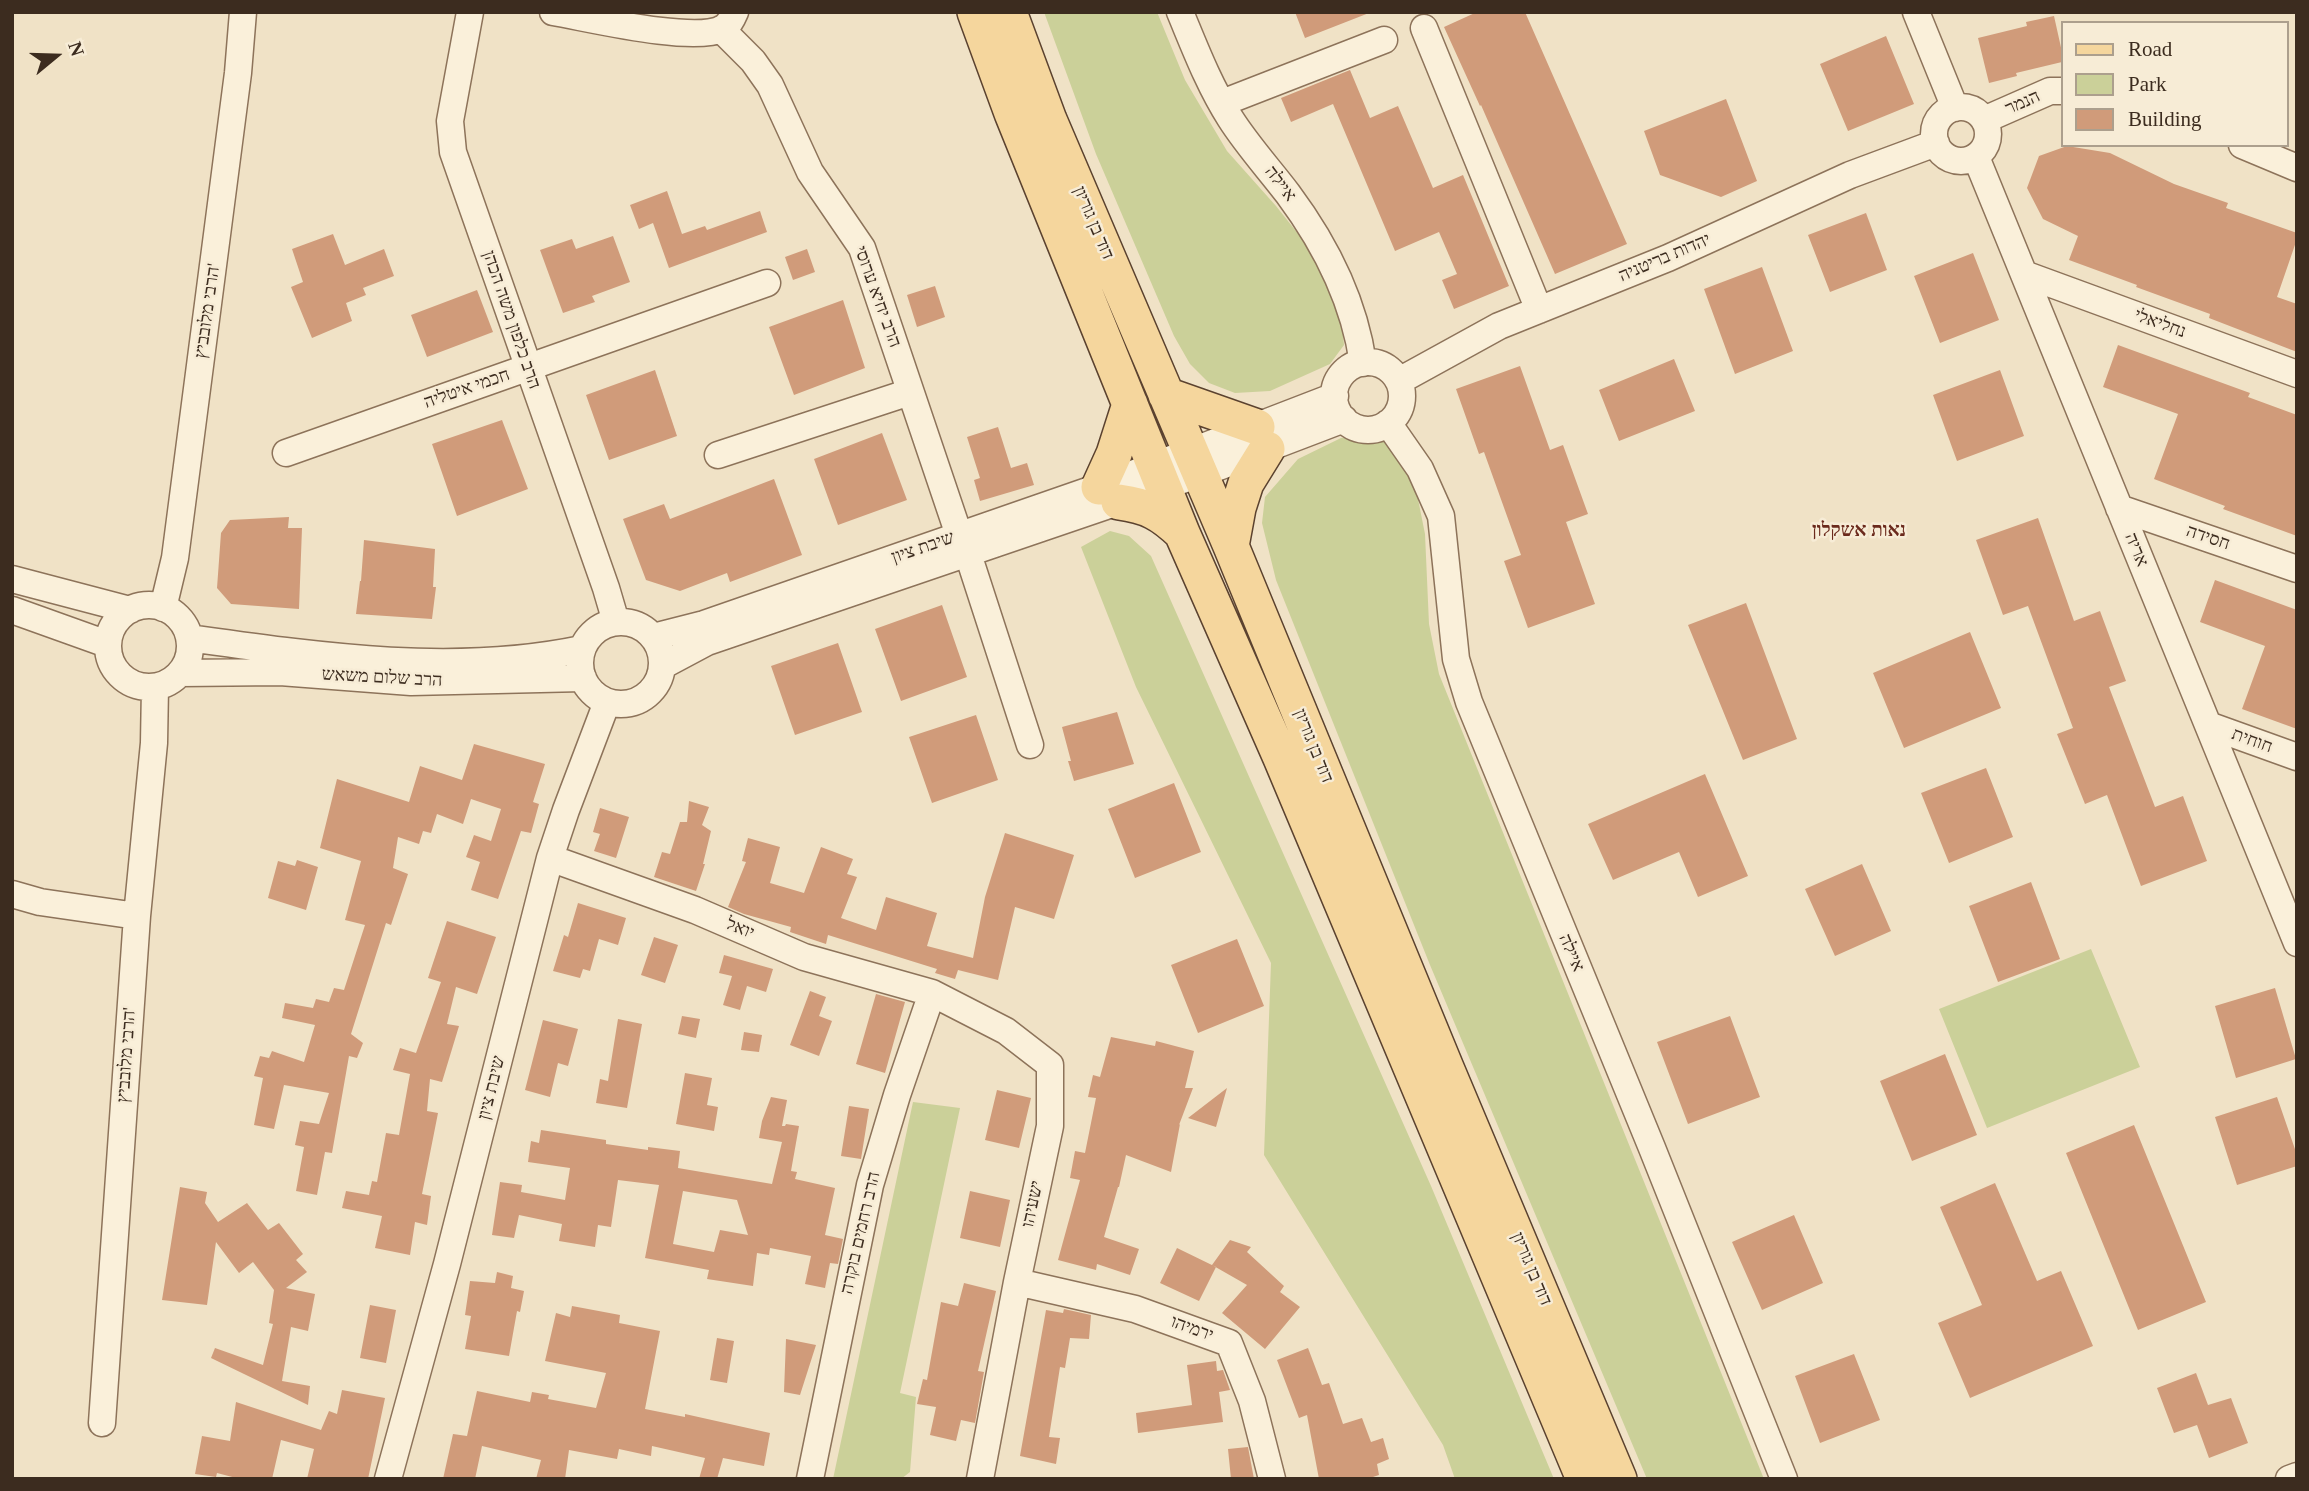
<!DOCTYPE html>
<html>
<head>
<meta charset="utf-8">
<style>
  body { margin:0 }
  #map { position:relative; width:2309px; height:1491px; overflow:hidden; background:#f0e2c6; font-family:"Times New Roman",serif }
  canvas { display:block }
  .frame { position:absolute; inset:0; border:14px solid #3c2c1f; pointer-events:none }
  .legend { position:absolute; left:2061px; top:21px; width:228px; height:126px; box-sizing:border-box; background:#f7ecd6; border:2px solid #ac9f8d; margin:0; padding:9px 12px; list-style:none; font-size:21px; color:#3c2c1f }
  .legend li { display:flex; align-items:center; gap:14px; height:35px }
  .legend b { width:35px; border:2px solid #ac9f8d }
  .north { position:absolute; left:21px; top:21px; width:70px; height:70px; -webkit-text-stroke:5px #f7ecd6; paint-order:stroke; rotate:71deg; font-size:19px; font-weight:700; line-height:28px; text-align:center; color:#3c2c1f }
  .north::after { content:''; display:block; margin:auto; width:24px; height:32px; background:#3c2c1f; clip-path:polygon(50% 0,100% 100%,50% 72%,0 100%) }
</style>
</head>
<body>
<div id="map">
<canvas width="2309" height="1491"></canvas>
<div class="frame"></div>
<ul class="legend">
<li><b style="height:9px;background:#f5d69d"></b>Road</li>
<li><b style="height:19px;background:#cbd099"></b>Park</li>
<li><b style="height:19px;background:#d09b7a"></b>Building</li>
</ul>
<div class="north">N</div>
</div>
<script>
const ctx = document.querySelector('canvas').getContext('2d');
ctx.lineJoin = 'round';
function fillPath(path, color) { ctx.fillStyle = color; ctx.fill(path, 'evenodd'); }
function stroke(path, color, width, dash) { ctx.strokeStyle = color; ctx.lineWidth = width; ctx.lineCap = dash ? 'butt' : 'round'; ctx.setLineDash(dash || []); ctx.stroke(path); }
function label(font, color, halo, rows, align = 'center') {
  ctx.font = font + ' "Times New Roman","Noto Sans Hebrew",serif'; ctx.lineWidth = 5; ctx.setLineDash([]); ctx.textBaseline = 'middle'; ctx.strokeStyle = halo; ctx.fillStyle = color; for (const [text, x, y, turn = 0] of rows) {
    ctx.save(); ctx.translate(x, y); ctx.rotate((+turn || 0) * Math.PI / 180); ctx.textAlign = isNaN(turn) ? turn : align; if (halo) ctx.strokeText(text, 0, 0); ctx.fillText(text, 0, 0); ctx.restore();
  }
}
fillPath(new Path2D(`
  M 1044,12 L 1157,12 L 1185,80 L 1227,151 L 1276,206 L 1315,255 L 1341,314 L 1344,345 L 1330,364 L 1270,391 L 1235,393 L 1209,383 L 1190,364 L 1174,336 L 1096,154 Z
  M 1381,433 L 1401,454 L 1416,489 L 1425,534 L 1429,624 L 1439,674 L 1764,1479 L 1647,1479 L 1430,965 L 1276,580 L 1262,523 L 1265,497 L 1298,459 L 1341,438 Z
  M 1110,531 L 1129,536 L 1151,556 L 1431,1186 L 1554,1479 L 1455,1479 L 1443,1445 L 1264,1155 L 1271,963 L 1136,687 L 1081,547 Z
  M 2091,949 L 2140,1067 L 1987,1128 L 1939,1009 Z
  M 913,1102 L 960,1108 L 900,1393 L 916,1397 L 910,1472 L 901,1479 L 833,1479 Z`), '#cbd099');
fillPath(new Path2D(`
  M 1295,12 L 1368,12 L 1369,13 L 1305,38 Z
  M 1477,12 L 1525,12 L 1627,244 L 1555,274 L 1481,105 L 1480,106 L 1444,27 Z
  M 2054,16 L 2062,52 L 2062,62 L 2016,73 L 2017,76 L 1989,83 L 1978,38 L 2027,26 L 2026,22 Z
  M 1886,36 L 1914,104 L 1848,131 L 1820,64 Z
  M 1350,70 L 1370,118 L 1398,106 L 1433,188 L 1463,175 L 1509,286 L 1454,309 L 1442,280 L 1457,274 L 1439,232 L 1395,251 L 1333,104 L 1291,122 L 1281,98 Z
  M 1726,99 L 1757,181 L 1721,197 L 1660,175 L 1644,131 Z
  M 2067,146 L 2110,153 L 2174,184 L 2228,203 L 2226,208 L 2297,233 L 2297,239 L 2277,297 L 2297,304 L 2297,352 L 2209,318 L 2210,314 L 2136,287 L 2137,285 L 2069,260 L 2078,236 L 2043,219 L 2027,188 L 2039,156 Z
  M 667,191 L 682,234 L 705,226 L 707,230 L 760,211 L 767,232 L 669,268 L 653,223 L 639,229 L 630,205 Z
  M 1866,213 L 1887,270 L 1830,292 L 1808,235 Z
  M 333,234 L 345,265 L 384,249 L 394,276 L 363,288 L 366,295 L 346,303 L 352,321 L 312,338 L 291,287 L 303,282 L 292,249 Z
  M 613,236 L 630,282 L 592,296 L 595,302 L 563,313 L 540,250 L 572,239 L 576,249 Z
  M 807,249 L 815,272 L 793,280 L 785,257 Z
  M 1973,253 L 1999,320 L 1940,343 L 1914,276 Z
  M 1762,267 L 1793,351 L 1735,374 L 1704,289 Z
  M 935,286 L 945,317 L 917,327 L 907,295 Z
  M 477,290 L 493,332 L 427,357 L 411,315 Z
  M 843,300 L 865,368 L 794,395 L 769,327 Z
  M 2118,345 L 2250,393 L 2248,397 L 2297,415 L 2297,536 L 2223,509 L 2225,506 L 2154,479 L 2178,414 L 2103,387 Z
  M 1674,359 L 1695,411 L 1619,441 L 1599,390 Z
  M 1520,366 L 1550,450 L 1563,445 L 1588,514 L 1566,522 L 1595,604 L 1528,628 L 1504,561 L 1521,555 L 1484,452 L 1479,454 L 1456,389 Z
  M 655,370 L 677,436 L 609,460 L 586,395 Z
  M 2000,370 L 2024,436 L 1957,461 L 1933,395 Z
  M 502,420 L 528,489 L 457,516 L 432,444 Z
  M 998,427 L 1011,468 L 1027,463 L 1034,485 L 980,501 L 974,480 L 980,478 L 967,437 Z
  M 882,433 L 907,500 L 838,525 L 814,459 Z
  M 774,479 L 802,555 L 730,582 L 727,573 L 680,591 L 646,580 L 623,519 L 664,504 L 670,519 Z
  M 289,517 L 288,528 L 302,528 L 299,609 L 231,604 L 217,588 L 221,533 L 230,520 Z
  M 2038,518 L 2074,621 L 2100,611 L 2126,681 L 2109,687 L 2155,807 L 2183,796 L 2207,861 L 2141,886 L 2107,795 L 2085,804 L 2057,734 L 2073,728 L 2028,606 L 2003,615 L 1976,540 Z
  M 364,540 L 435,549 L 433,587 L 436,587 L 432,619 L 356,614 L 360,581 L 361,581 Z
  M 2215,580 L 2297,610 L 2297,729 L 2242,709 L 2265,646 L 2200,622 Z
  M 1746,603 L 1797,739 L 1743,760 L 1688,625 Z
  M 942,605 L 967,677 L 901,701 L 875,629 Z
  M 1970,632 L 2001,708 L 1904,748 L 1873,673 Z
  M 838,643 L 862,712 L 795,735 L 771,666 Z
  M 1117,712 L 1134,764 L 1074,781 L 1068,761 L 1071,761 L 1062,727 Z
  M 976,715 L 998,780 L 932,803 L 909,737 Z
  M 474,744 L 545,764 L 533,802 L 539,804 L 531,833 L 521,831 L 498,899 L 471,890 L 480,862 L 466,857 L 474,835 L 491,841 L 501,809 L 471,799 L 463,824 L 437,814 L 431,833 L 423,831 L 419,844 L 398,837 L 393,868 L 408,874 L 391,925 L 386,923 L 351,1034 L 363,1043 L 357,1058 L 349,1056 L 332,1153 L 325,1152 L 317,1195 L 296,1191 L 304,1147 L 295,1145 L 300,1121 L 319,1124 L 329,1093 L 284,1085 L 274,1129 L 254,1125 L 263,1078 L 254,1076 L 260,1056 L 269,1058 L 272,1051 L 304,1062 L 315,1025 L 282,1018 L 285,1003 L 313,1008 L 316,999 L 329,1002 L 334,988 L 344,990 L 365,925 L 345,920 L 361,861 L 320,848 L 337,779 L 409,802 L 420,766 L 462,780 Z
  M 1986,768 L 2013,837 L 1949,863 L 1921,793 Z
  M 1705,774 L 1748,876 L 1698,897 L 1679,852 L 1613,880 L 1588,824 Z
  M 1174,783 L 1201,852 L 1135,878 L 1108,809 Z
  M 689,801 L 709,807 L 702,825 L 711,831 L 703,864 L 705,864 L 696,891 L 654,877 L 662,852 L 670,854 L 680,822 L 687,822 Z
  M 600,808 L 629,817 L 616,858 L 594,851 L 600,834 L 593,832 Z
  M 1005,833 L 1074,855 L 1054,919 L 1015,907 L 998,980 L 958,970 L 955,979 L 935,973 L 937,969 L 828,935 L 826,944 L 790,932 L 791,927 L 744,914 L 728,907 L 746,862 L 742,861 L 748,838 L 780,847 L 770,883 L 804,893 L 821,847 L 853,859 L 847,874 L 857,877 L 841,918 L 876,930 L 886,897 L 937,913 L 927,946 L 973,958 L 985,897 Z
  M 297,860 L 318,867 L 306,910 L 268,898 L 278,861 L 295,866 Z
  M 1862,864 L 1891,931 L 1835,956 L 1805,889 Z
  M 2031,882 L 2060,959 L 1998,982 L 1969,906 Z
  M 578,903 L 626,918 L 618,945 L 599,939 L 590,971 L 583,969 L 580,978 L 553,971 L 564,935 L 568,937 Z
  M 447,921 L 496,937 L 477,994 L 456,987 L 447,1024 L 459,1026 L 442,1082 L 430,1079 L 427,1111 L 438,1113 L 422,1194 L 431,1196 L 427,1225 L 415,1222 L 410,1255 L 375,1248 L 382,1216 L 342,1208 L 346,1191 L 369,1195 L 372,1181 L 377,1182 L 386,1133 L 399,1135 L 410,1074 L 393,1070 L 400,1048 L 416,1053 L 441,982 L 428,978 Z
  M 654,937 L 678,945 L 665,983 L 641,975 Z
  M 1237,939 L 1264,1006 L 1198,1033 L 1171,965 Z
  M 724,955 L 773,969 L 766,992 L 747,986 L 740,1010 L 723,1005 L 732,976 L 719,973 Z
  M 2275,988 L 2296,1059 L 2236,1078 L 2215,1006 Z
  M 810,991 L 826,997 L 819,1016 L 832,1021 L 819,1056 L 790,1045 Z
  M 876,994 L 905,1002 L 885,1073 L 856,1064 Z
  M 682,1016 L 700,1019 L 696,1038 L 678,1034 Z
  M 1730,1016 L 1760,1097 L 1688,1124 L 1657,1042 Z
  M 618,1019 L 642,1024 L 627,1108 L 596,1103 L 600,1079 L 608,1081 Z
  M 543,1020 L 578,1029 L 568,1066 L 558,1063 L 550,1097 L 525,1090 Z
  M 744,1032 L 762,1035 L 759,1052 L 741,1050 Z
  M 1111,1037 L 1155,1046 L 1156,1041 L 1194,1051 L 1185,1088 L 1193,1088 L 1179,1125 L 1180,1124 L 1171,1172 L 1126,1155 L 1119,1187 L 1118,1187 L 1104,1237 L 1139,1249 L 1130,1275 L 1097,1264 L 1096,1270 L 1058,1260 L 1080,1180 L 1070,1178 L 1075,1151 L 1085,1153 L 1096,1098 L 1088,1097 L 1093,1075 L 1100,1077 Z
  M 1945,1054 L 1977,1135 L 1912,1161 L 1880,1081 Z
  M 685,1073 L 712,1078 L 707,1105 L 718,1107 L 714,1131 L 676,1124 Z
  M 1227,1088 L 1216,1127 L 1188,1118 Z
  M 997,1090 L 1031,1098 L 1019,1148 L 985,1140 Z
  M 771,1097 L 787,1100 L 782,1126 L 785,1126 L 786,1124 L 799,1126 L 791,1171 L 797,1172 L 795,1179 L 835,1188 L 825,1235 L 843,1239 L 838,1264 L 830,1263 L 825,1288 L 805,1284 L 811,1256 L 770,1248 L 769,1255 L 757,1253 L 753,1286 L 707,1279 L 709,1270 L 645,1258 L 659,1185 L 618,1180 L 611,1227 L 598,1225 L 595,1247 L 559,1241 L 562,1224 L 519,1215 L 514,1238 L 492,1235 L 500,1182 L 522,1185 L 521,1192 L 565,1200 L 570,1168 L 528,1162 L 531,1141 L 539,1143 L 541,1130 L 606,1140 L 606,1144 L 648,1150 L 648,1147 L 680,1151 L 678,1168 L 772,1184 L 782,1142 L 759,1138 L 762,1121 ZM 683,1191 L 737,1200 L 748,1235 L 720,1230 L 714,1252 L 673,1244 Z
  M 2277,1097 L 2297,1155 L 2297,1166 L 2237,1185 L 2215,1117 Z
  M 849,1106 L 869,1109 L 861,1159 L 841,1156 Z
  M 2134,1125 L 2206,1302 L 2138,1330 L 2066,1153 Z
  M 1995,1183 L 2037,1281 L 2061,1271 L 2093,1346 L 1970,1398 L 1938,1323 L 1982,1305 L 1940,1207 Z
  M 180,1187 L 207,1192 L 205,1203 L 218,1222 L 247,1203 L 268,1230 L 279,1223 L 303,1254 L 296,1260 L 307,1272 L 286,1288 L 315,1294 L 308,1331 L 291,1327 L 282,1381 L 310,1386 L 308,1405 L 211,1358 L 215,1348 L 263,1365 L 273,1324 L 269,1323 L 274,1290 L 253,1262 L 239,1273 L 216,1242 L 207,1305 L 162,1300 Z
  M 970,1191 L 1010,1200 L 1000,1247 L 960,1238 Z
  M 1794,1215 L 1823,1283 L 1762,1310 L 1732,1242 Z
  M 1230,1240 L 1251,1247 L 1247,1252 L 1284,1286 L 1280,1292 L 1300,1307 L 1265,1349 L 1222,1313 L 1247,1285 L 1212,1265 Z
  M 1177,1248 L 1216,1267 L 1199,1301 L 1160,1283 Z
  M 497,1272 L 513,1276 L 511,1288 L 524,1291 L 520,1312 L 517,1311 L 509,1356 L 465,1349 L 471,1316 L 465,1315 L 470,1281 L 495,1283 Z
  M 964,1283 L 996,1291 L 978,1371 L 984,1372 L 975,1423 L 961,1420 L 956,1441 L 930,1435 L 936,1407 L 917,1404 L 923,1379 L 927,1380 L 941,1302 L 958,1306 Z
  M 370,1305 L 396,1310 L 386,1363 L 360,1358 Z
  M 572,1306 L 620,1315 L 619,1323 L 660,1331 L 645,1409 L 685,1417 L 685,1414 L 770,1433 L 764,1466 L 723,1458 L 717,1479 L 699,1479 L 705,1458 L 652,1446 L 651,1456 L 619,1449 L 617,1459 L 569,1450 L 565,1479 L 536,1479 L 541,1460 L 482,1446 L 475,1479 L 443,1479 L 453,1434 L 467,1436 L 477,1391 L 530,1402 L 532,1392 L 549,1395 L 548,1399 L 596,1408 L 606,1373 L 545,1361 L 556,1313 L 570,1317 Z
  M 1064,1309 L 1091,1315 L 1089,1339 L 1070,1338 L 1065,1368 L 1060,1367 L 1049,1437 L 1060,1438 L 1056,1464 L 1020,1456 L 1046,1310 L 1063,1313 Z
  M 717,1338 L 734,1341 L 727,1383 L 710,1380 Z
  M 786,1339 L 816,1345 L 800,1395 L 784,1392 Z
  M 1308,1348 L 1322,1385 L 1329,1383 L 1343,1424 L 1362,1418 L 1371,1442 L 1383,1438 L 1389,1459 L 1377,1464 L 1379,1475 L 1367,1479 L 1319,1479 L 1307,1415 L 1299,1418 L 1277,1360 Z
  M 1854,1354 L 1880,1420 L 1820,1443 L 1795,1376 Z
  M 1216,1361 L 1217,1371 L 1223,1370 L 1230,1390 L 1219,1392 L 1223,1422 L 1138,1433 L 1136,1413 L 1192,1405 L 1187,1365 Z
  M 2196,1373 L 2208,1405 L 2231,1398 L 2248,1443 L 2209,1458 L 2197,1425 L 2174,1433 L 2157,1388 Z
  M 342,1390 L 385,1398 L 368,1479 L 307,1479 L 314,1449 L 281,1440 L 272,1479 L 240,1479 L 217,1473 L 216,1477 L 195,1474 L 202,1436 L 230,1441 L 236,1402 L 321,1430 L 329,1411 L 337,1414 Z
  M 1248,1447 L 1254,1479 L 1231,1479 L 1228,1449 Z`), '#d09b7a');
const minor = new Path2D(`
  M 470,12 L 450,121 L 453,152 L 606,588 L 616,622
  M 553,12 C 589,18 691,43 722,29 C 729,25 732,19 735,12
  M 1180,12 C 1195,48 1209,85 1230,118 C 1247,145 1269,169 1288,194 C 1326,245 1354,300 1363,363
  M 1916,12 L 1955,108
  M 1424,28 L 1539,310
  M 721,29 L 753,61 L 770,85 L 810,172 L 862,248 L 959,535
  M 1222,103 L 1384,40
  M1934 134a27 27 0 1 1 54 0a27 27 0 1 1-54 0Z
  M 1984,120 L 2050,91 L 2062,91
  M 2242,145 L 2297,168
  M 1976,157 L 2297,943
  M 2024,274 L 2297,374
  M1334 396a34 34 0 1 1 68 0a34 34 0 1 1-68 0Z
  M 1399,381 L 1499,326 L 1668,258 L 1850,175 L 1936,143
  M 1388,423 L 1420,469 L 1441,516 L 1456,659 L 1469,702 L 1652,1148 L 1784,1479
  M 286,453 L 767,283
  M 718,455 L 910,392
  M 2119,508 L 2297,569
  M 968,554 L 1030,745
  M 12,579 L 130,610
  M108 646a41 41 0 1 1 82 0a41 41 0 1 1-82 0Z
  M 163,608 L 175,558 L 238,73 L 243,12
  M 12,610 L 107,644
  M580 663a41 41 0 1 1 82 0a41 41 0 1 1-82 0Z
  M 653,637 L 704,624 L 1099,487 L 1335,396
  M 189,638 C 318,656 453,676 582,649
  M 662,666 L 707,642 L 1200,474 L 1344,419
  M 180,673 L 280,672 L 411,682 L 583,678
  M 2208,725 L 2297,757
  M 550,858 L 695,910 L 804,957 L 932,993 L 1006,1031 L 1050,1065 L 1050,1126 L 1017,1282 L 980,1479
  M 12,894 L 40,902 L 137,916
  M 1017,1282 L 1135,1309 L 1229,1343 L 1252,1401 L 1272,1479
  M 102,1423 L 137,916 L 154,743 L 155,687
  M 388,1479 L 447,1264 L 550,858 L 566,810 L 607,702
  M 810,1479 L 870,1185 L 897,1095 L 932,993
  M 2289,1479 L 2297,1476`);
const major = new Path2D(`
  M 975,12 L 1012,113 L 1182,533 L 1281,758 L 1584,1479
  M 1009,12 L 1049,120 L 1231,546 L 1446,1068 L 1619,1479
  M 1166,395 L 1257,427
  M 1099,487 L 1114,454 L 1130,404
  M 1119,502 C 1148,506 1161,513 1182,533
  M 1231,546 L 1238,508 L 1246,483 L 1267,449`);
stroke(minor, '#8d735a', 29);
stroke(major, '#5b422f', 38);
stroke(minor, '#faf0da', 26);
stroke(major, '#f5d69d', 35);
label('18px', '#3c2c1f', '#f7ecd6', [
  ["הנמר",2023,103,-24],
  ["איילה",1280,184,53],
  ["דוד בן גוריון",1093,223,67],
  ["יהדות בריטניה",1665,258,-23],
  ["הרב יחיא ערוסי",877,297,70],
  ["הרבי מלובביץ'",208,311,-82],
  ["הרב כלפון משה הכהן",511,320,71],
  ["נחליאלי",2160,324,20],
  ["חכמי איטליה",467,389,-19],
  ["חסידה",2208,538,19],
  ["שיבת ציון",923,548,-19],
  ["אריה",2136,550,68],
  ["הרב שלום משאש",382,678,3],
  ["חוחית",2252,741,20],
  ["דוד בן גוריון",1313,746,68],
  ["יואל",740,929,23],
  ["איילה",1571,953,67],
  ["הרבי מלובביץ'",127,1055,-86],
  ["שיבת ציון",492,1088,-76],
  ["ישעיהו",1033,1204,-78],
  ["הרב רחמים בוקרה",861,1233,-77],
  ["דוד בן גוריון",1531,1269,67],
  ["ירמיהו",1192,1329,20]
]);
label('bold 19px', '#6b2a1c', '#f7ecd6', [
  ["נאות אשקלון",1859,531]
]);
</script>
</body>
</html>
